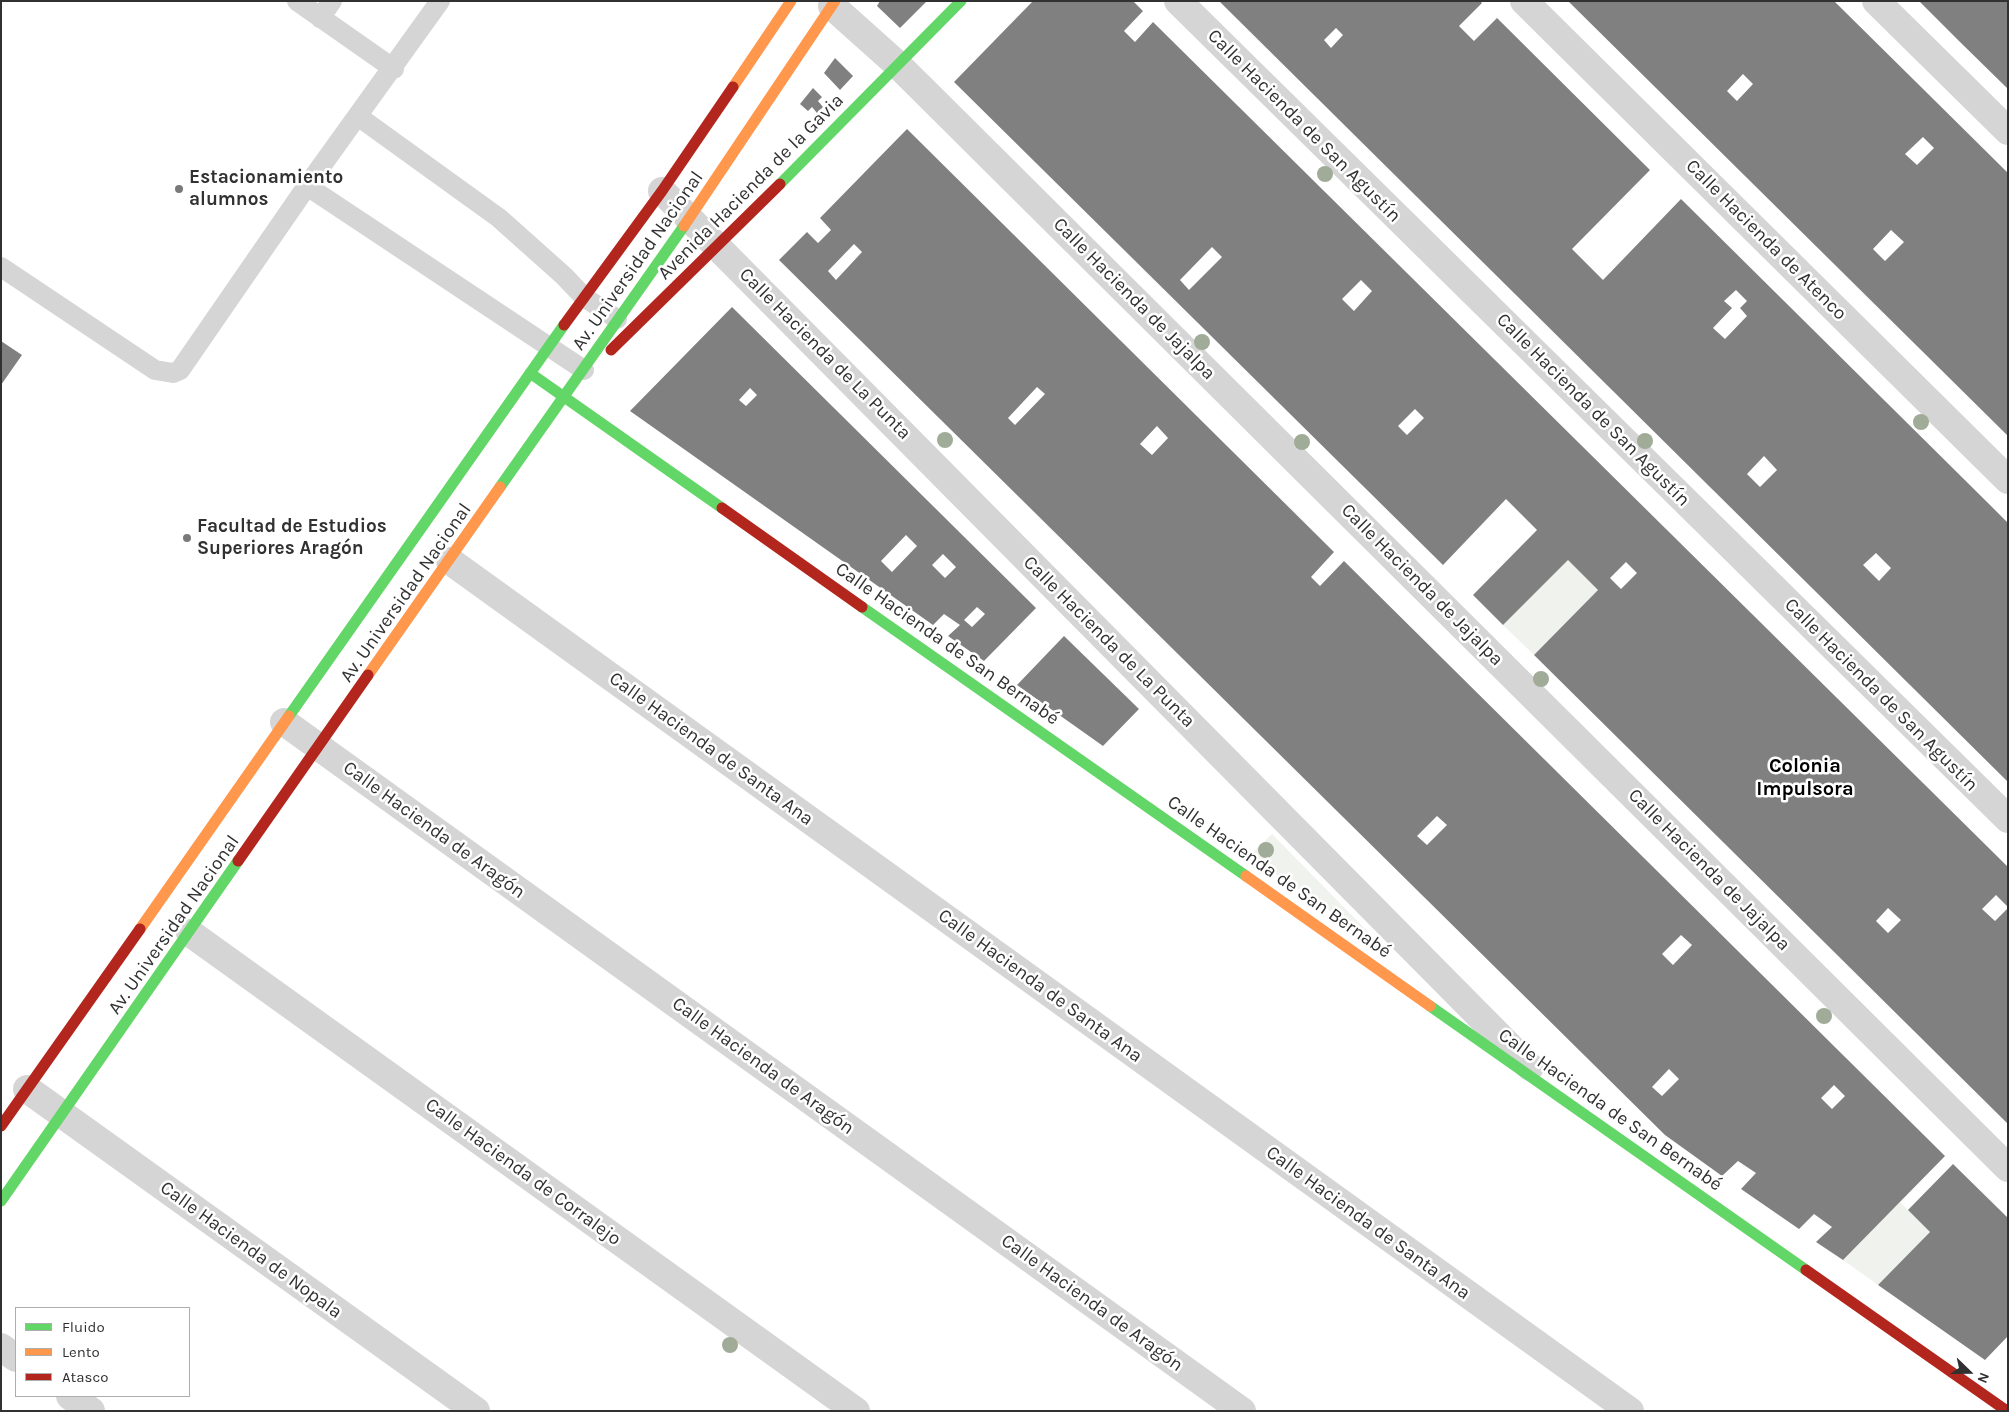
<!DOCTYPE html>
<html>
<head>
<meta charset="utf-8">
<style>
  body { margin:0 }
  #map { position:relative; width:2009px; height:1412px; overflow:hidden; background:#fff; font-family:Karla,sans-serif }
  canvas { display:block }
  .frame { position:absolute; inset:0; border:2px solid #313131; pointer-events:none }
  .legend { position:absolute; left:15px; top:1307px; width:175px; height:90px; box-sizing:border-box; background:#fff; border:1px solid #adadad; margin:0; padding:6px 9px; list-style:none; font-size:15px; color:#313131 }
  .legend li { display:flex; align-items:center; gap:10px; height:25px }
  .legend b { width:25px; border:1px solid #adadad }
  .north { position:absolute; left:1944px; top:1347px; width:50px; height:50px; -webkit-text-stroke:4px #fff; paint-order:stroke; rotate:112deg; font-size:14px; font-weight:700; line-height:20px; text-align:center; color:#313131 }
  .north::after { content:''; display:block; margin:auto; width:18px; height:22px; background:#313131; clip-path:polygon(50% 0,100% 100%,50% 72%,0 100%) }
</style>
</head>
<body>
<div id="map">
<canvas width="2009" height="1412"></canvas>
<div class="frame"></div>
<ul class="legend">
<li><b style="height:6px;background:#63d668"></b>Fluido</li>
<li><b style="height:6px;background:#ff974d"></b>Lento</li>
<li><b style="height:6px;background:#b3261e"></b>Atasco</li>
</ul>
<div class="north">N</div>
</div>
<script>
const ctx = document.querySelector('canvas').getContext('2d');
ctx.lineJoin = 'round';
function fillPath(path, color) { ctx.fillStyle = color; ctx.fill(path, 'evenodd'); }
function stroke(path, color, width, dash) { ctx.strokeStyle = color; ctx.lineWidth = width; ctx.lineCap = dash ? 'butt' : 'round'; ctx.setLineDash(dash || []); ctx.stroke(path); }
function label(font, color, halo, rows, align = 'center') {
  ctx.font = font + ' Karla,sans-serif'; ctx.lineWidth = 5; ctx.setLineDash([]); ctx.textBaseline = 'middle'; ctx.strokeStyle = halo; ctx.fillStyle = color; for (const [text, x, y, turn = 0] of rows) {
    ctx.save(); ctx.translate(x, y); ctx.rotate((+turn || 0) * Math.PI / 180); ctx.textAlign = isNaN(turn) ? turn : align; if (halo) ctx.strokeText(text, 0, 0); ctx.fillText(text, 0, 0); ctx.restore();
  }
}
fillPath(new Path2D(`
  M 1568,560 L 1598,590 L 1534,655 L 1503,625 Z
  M 1272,834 L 1382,946 L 1249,856 Z
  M 1900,1202 L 1930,1232 L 1878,1285 L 1843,1260 Z`), '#f0f3ed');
fillPath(new Path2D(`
  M 880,1 L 927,1 L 900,28 L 877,6 Z
  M 1033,1 L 1133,1 L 1143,11 L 1124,31 L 1135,42 L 1153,22 L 2008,867 L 2008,907 L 1996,895 L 1982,909 L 1995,921 L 2008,908 L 2008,1124 L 1534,655 L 1598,590 L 1568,560 L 1503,625 L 1473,595 L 1537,530 L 1506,499 L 1443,565 L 954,82 ZM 1212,247 L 1222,257 L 1189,290 L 1180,280 ZM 1361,280 L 1372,291 L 1354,311 L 1342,299 ZM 1415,409 L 1424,418 L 1407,435 L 1398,426 ZM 1626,562 L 1637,573 L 1621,589 L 1610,578 ZM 1888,908 L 1901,920 L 1888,933 L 1876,921 Z
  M 1219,1 L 1480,1 L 1482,3 L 1459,26 L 1474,41 L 1497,18 L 1650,170 L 1572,249 L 1603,280 L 1681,199 L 1987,502 L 2008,523 L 2008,782 ZM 1336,28 L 1343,35 L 1331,48 L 1324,40 ZM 1736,290 L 1747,301 L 1740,308 L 1747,316 L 1725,339 L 1713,328 L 1732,308 L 1724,301 ZM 1764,456 L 1777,470 L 1760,487 L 1747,474 ZM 1876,553 L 1891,568 L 1879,581 L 1863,565 Z
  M 1568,1 L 1834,1 L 1916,82 L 2008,173 L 2008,436 ZM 1743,74 L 1753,84 L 1737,101 L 1727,91 ZM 1923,137 L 1934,148 L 1917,165 L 1905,154 ZM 1891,230 L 1904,242 L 1885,261 L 1873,249 Z
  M 1919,1 L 2008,1 L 2008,89 L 1959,41 Z
  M 835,58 L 853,76 L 840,90 L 824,73 Z
  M 813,88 L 822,97 L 818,101 L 823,107 L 817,113 L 812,107 L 808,111 L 800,104 Z
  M 907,129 L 1334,552 L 1311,577 L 1320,586 L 1344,561 L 1945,1156 L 1843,1260 L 1816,1242 L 1832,1227 L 1814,1214 L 1799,1229 L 1741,1189 L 1756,1173 L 1738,1161 L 1722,1176 L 1665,1135 L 779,260 L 807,232 L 818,243 L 831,230 L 820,218 ZM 854,244 L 862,252 L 836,280 L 828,271 ZM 1037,387 L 1045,394 L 1015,425 L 1008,418 ZM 1157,426 L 1168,438 L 1152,455 L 1140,444 ZM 1437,816 L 1447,825 L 1427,845 L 1417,836 ZM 1681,935 L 1692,945 L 1673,965 L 1662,954 ZM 1669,1069 L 1679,1079 L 1662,1096 L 1652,1087 ZM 1834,1085 L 1845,1096 L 1832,1109 L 1821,1098 Z
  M 732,307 L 1036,608 L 984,661 L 948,636 L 960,625 L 944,614 L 933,625 L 630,411 ZM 750,388 L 757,395 L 746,406 L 739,400 ZM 906,535 L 917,546 L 892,572 L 881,561 ZM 943,554 L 956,567 L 945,578 L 932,565 ZM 977,607 L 985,614 L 972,627 L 964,620 Z
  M 1,341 L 22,355 L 1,385 Z
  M 1064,636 L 1139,709 L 1103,746 L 1017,685 Z
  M 1953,1164 L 2008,1218 L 2008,1336 L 1985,1360 L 1878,1285 L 1930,1232 L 1908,1210 Z`), '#808080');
stroke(new Path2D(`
  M 297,1 L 394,69
  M 320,18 L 332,1
  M 359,117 L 499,218 L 564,276 L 584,297 L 617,319
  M 307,186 L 584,370
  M 1,267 L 155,370 L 173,373 L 180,370 L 307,186 L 440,1`), '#d5d5d5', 20);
stroke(new Path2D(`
  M 1178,1 L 2008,819
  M 1524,1 L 2008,480
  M 1876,1 L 2008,131
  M 832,6 L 898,65 L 2008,1168
  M 662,191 L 1530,1067
  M 450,561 L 1630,1411
  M 284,722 L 1242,1411
  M 190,933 L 856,1411
  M 27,1089 L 476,1411
  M 1,1347 L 16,1358
  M 70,1396 L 91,1411`), '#d5d5d5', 28);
stroke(new Path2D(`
  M 780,184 L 961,1
  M 530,373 L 722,508
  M 500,487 L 684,226
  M 862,607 L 1246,876
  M 289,716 L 564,325
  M 1430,1006 L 1806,1270
  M 1,1201 L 238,861`), '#63d668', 11);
stroke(new Path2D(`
  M 733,87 L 791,1
  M 684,226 L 835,1
  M 368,675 L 500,487
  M 1246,876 L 1430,1006
  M 140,929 L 289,716`), '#ff974d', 11);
stroke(new Path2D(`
  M 564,325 L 662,191 L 733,87
  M 611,350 L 780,184
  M 722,508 L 862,607
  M 238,861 L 368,675
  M 1,1126 L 140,929
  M 1806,1270 L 2007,1411`), '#b3261e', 11);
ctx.fillStyle = '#a0ab98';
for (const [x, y] of [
  [1325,174],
  [1202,342],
  [1921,422],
  [945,440],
  [1645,441],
  [1302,442],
  [1541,679],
  [1266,850],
  [1824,1016],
  [730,1345]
]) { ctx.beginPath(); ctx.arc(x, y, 8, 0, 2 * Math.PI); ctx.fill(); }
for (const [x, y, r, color] of [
  [179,189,5,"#797979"],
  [187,538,5,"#797979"]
]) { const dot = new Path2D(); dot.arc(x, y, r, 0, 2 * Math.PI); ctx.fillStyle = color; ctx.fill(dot); stroke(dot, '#fff', 2); }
label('19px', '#313131', '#fff', [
  ["Calle Hacienda de San Agustín",1304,126,45],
  ["Avenida Hacienda de la Gavia",751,187,-45],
  ["Calle Hacienda de Atenco",1766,240,45],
  ["Av. Universidad Nacional",638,261,-55],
  ["Calle Hacienda de Jajalpa",1134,299,45],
  ["Calle Hacienda de La Punta",825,354,45],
  ["Calle Hacienda de San Agustín",1593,410,45],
  ["Calle Hacienda de Jajalpa",1422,585,45],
  ["Av. Universidad Nacional",406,593,-55],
  ["Calle Hacienda de La Punta",1109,642,45],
  ["Calle Hacienda de San Bernabé",947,644,35],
  ["Calle Hacienda de San Agustín",1881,695,45],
  ["Calle Hacienda de Santa Ana",711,749,36],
  ["Calle Hacienda de Aragón",434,830,36],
  ["Calle Hacienda de Jajalpa",1709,870,45],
  ["Calle Hacienda de San Bernabé",1279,877,35],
  ["Av. Universidad Nacional",174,925,-55],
  ["Calle Hacienda de Santa Ana",1040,986,36],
  ["Calle Hacienda de Aragón",763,1066,36],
  ["Calle Hacienda de San Bernabé",1610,1110,35],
  ["Calle Hacienda de Corralejo",523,1172,36],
  ["Calle Hacienda de Santa Ana",1368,1223,36],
  ["Calle Hacienda de Nopala",251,1250,36],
  ["Calle Hacienda de Aragón",1092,1303,36]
]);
label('bold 19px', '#313131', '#fff', [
  ["Estacionamiento",189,178],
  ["alumnos",189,200],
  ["Facultad de Estudios",197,527],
  ["Superiores Aragón",197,549]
], 'left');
label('bold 20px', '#000', '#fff', [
  ["Colonia",1805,766],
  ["Impulsora",1805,789]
]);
</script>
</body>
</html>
